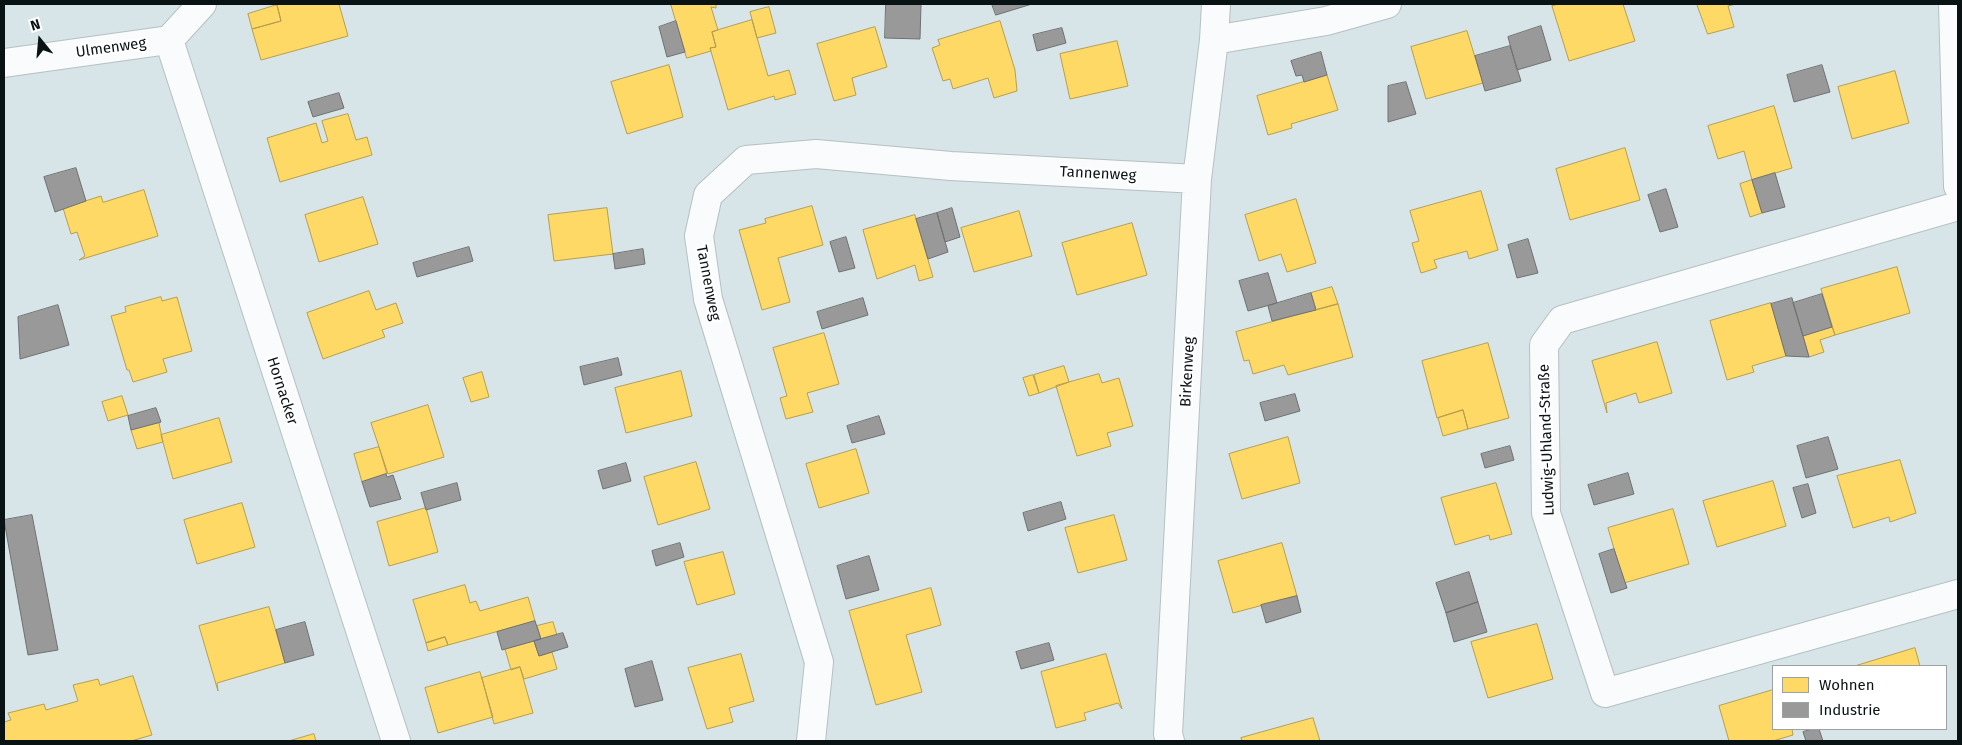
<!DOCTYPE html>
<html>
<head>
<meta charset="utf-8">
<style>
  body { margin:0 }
  #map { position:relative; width:1962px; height:745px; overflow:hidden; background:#d7e5e8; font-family:"Fira Sans",sans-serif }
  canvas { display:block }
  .frame { position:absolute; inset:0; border:5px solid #0a1314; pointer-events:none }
  .legend { position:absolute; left:1772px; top:665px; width:175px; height:65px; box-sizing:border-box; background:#fff; border:1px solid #9da1a1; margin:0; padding:6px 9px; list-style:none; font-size:15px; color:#0a1314 }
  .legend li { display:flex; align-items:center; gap:10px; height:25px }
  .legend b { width:25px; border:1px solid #9da1a1 }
  .north { position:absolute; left:15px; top:15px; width:50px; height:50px; -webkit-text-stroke:4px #fff; paint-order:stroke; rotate:343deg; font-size:14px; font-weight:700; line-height:20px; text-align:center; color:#0a1314 }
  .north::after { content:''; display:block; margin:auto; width:18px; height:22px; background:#0a1314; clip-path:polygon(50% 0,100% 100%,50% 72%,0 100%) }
</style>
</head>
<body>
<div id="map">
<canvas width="1962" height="745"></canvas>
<div class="frame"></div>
<ul class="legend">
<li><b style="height:14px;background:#ffd966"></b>Wohnen</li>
<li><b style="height:14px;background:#999"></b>Industrie</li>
</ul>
<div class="north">N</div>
</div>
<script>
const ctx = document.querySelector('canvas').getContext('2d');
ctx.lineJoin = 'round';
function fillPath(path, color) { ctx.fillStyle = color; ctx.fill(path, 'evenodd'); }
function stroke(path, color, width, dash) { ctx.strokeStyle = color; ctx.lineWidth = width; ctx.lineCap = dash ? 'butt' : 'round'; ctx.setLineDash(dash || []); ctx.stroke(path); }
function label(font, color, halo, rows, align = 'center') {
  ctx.font = font + ' "Fira Sans",sans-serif'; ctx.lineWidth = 5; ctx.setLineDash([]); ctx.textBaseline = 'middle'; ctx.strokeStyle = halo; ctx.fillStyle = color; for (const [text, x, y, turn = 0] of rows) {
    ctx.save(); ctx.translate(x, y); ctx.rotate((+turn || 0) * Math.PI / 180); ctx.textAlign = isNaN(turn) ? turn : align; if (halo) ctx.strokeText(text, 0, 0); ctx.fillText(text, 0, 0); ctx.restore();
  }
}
const homes = new Path2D(`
  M 281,4 L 339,4 L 348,36 L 261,60 L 252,29 L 281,21 L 277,5 Z
  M 671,4 L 716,4 L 716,8 L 711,7 L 718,30 L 712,32 L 716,47 L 710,48 L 711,51 L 687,58 Z
  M 1560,4 L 1623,4 L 1635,41 L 1569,61 L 1552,6 Z
  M 1697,4 L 1736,4 L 1728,6 L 1734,27 L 1708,34 Z
  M 277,5 L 281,21 L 252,29 L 248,14 Z
  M 769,7 L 776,33 L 757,38 L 750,12 Z
  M 752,20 L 768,76 L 789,70 L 796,94 L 775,100 L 774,96 L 728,110 L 710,48 L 716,47 L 712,32 Z
  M 1000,21 L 1015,70 L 1017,91 L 994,98 L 988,78 L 953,89 L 950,79 L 943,81 L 932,48 L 940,45 L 938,40 Z
  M 875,27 L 887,67 L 852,78 L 856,95 L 834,101 L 817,44 Z
  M 1467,31 L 1483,83 L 1426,99 L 1411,47 Z
  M 1117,41 L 1128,86 L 1070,99 L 1060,54 Z
  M 669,65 L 683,117 L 627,134 L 611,82 Z
  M 1895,71 L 1909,123 L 1852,139 L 1838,87 Z
  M 1327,75 L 1338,110 L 1291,124 L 1292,128 L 1268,135 L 1257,96 Z
  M 1774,106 L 1792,168 L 1752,180 L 1744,151 L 1718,159 L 1708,126 Z
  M 348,114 L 356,140 L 367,137 L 372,155 L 280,182 L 267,138 L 316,123 L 322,143 L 328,141 L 322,121 Z
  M 1625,148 L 1640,200 L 1570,220 L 1556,169 Z
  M 1752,180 L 1762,213 L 1750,217 L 1740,184 Z
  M 144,190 L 158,236 L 79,260 L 85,256 L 77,232 L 71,234 L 63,208 L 101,196 L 103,202 Z
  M 1481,191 L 1498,250 L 1469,259 L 1467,251 L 1434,260 L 1437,268 L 1421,273 L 1412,243 L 1419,241 L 1410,211 Z
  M 363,197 L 378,244 L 319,262 L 305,215 Z
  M 1296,199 L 1316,263 L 1287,272 L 1281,254 L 1259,261 L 1245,215 Z
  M 812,206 L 823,245 L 778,258 L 790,302 L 762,310 L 739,230 L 766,223 L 765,219 Z
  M 607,208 L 613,254 L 554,261 L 548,215 Z
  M 1019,211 L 1032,256 L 974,272 L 961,228 Z
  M 915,215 L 933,277 L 919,281 L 915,265 L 877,279 L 863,230 Z
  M 1132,223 L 1147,275 L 1077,295 L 1062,243 Z
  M 1897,267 L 1910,313 L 1835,335 L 1821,289 Z
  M 1332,287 L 1338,304 L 1316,310 L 1311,293 Z
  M 369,291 L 376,310 L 396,303 L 403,323 L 382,330 L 385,337 L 323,359 L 307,313 Z
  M 161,297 L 162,301 L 177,297 L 192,351 L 163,359 L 167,372 L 133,382 L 129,370 L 127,370 L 111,316 L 126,312 L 125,307 Z
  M 1771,303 L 1786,356 L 1752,366 L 1754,372 L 1727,380 L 1710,321 Z
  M 1338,304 L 1353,357 L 1288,375 L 1284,365 L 1253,374 L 1249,360 L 1244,361 L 1236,332 Z
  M 1832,327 L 1835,335 L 1820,340 L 1824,352 L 1809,357 L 1803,336 Z
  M 824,333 L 839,384 L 807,393 L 813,412 L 786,419 L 780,398 L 787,396 L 773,348 Z
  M 1657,342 L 1672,393 L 1639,403 L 1636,393 L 1606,403 L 1607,413 L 1592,361 Z
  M 1488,343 L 1509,418 L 1468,429 L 1463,410 L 1437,418 L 1422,361 Z
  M 1064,366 L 1069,382 L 1039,393 L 1034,375 Z
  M 681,371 L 692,416 L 626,433 L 615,388 Z
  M 482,372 L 489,397 L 471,402 L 463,378 Z
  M 1099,374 L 1102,383 L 1119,378 L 1133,426 L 1107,433 L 1111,446 L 1077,456 L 1056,386 Z
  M 1033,375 L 1039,393 L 1029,396 L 1023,378 Z
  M 122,396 L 128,415 L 108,421 L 102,402 Z
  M 428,405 L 444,457 L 388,474 L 371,423 Z
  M 1463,410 L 1468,429 L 1443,436 L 1438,418 Z
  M 219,418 L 232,462 L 173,479 L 161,435 Z
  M 159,423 L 163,442 L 137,449 L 131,430 Z
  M 1288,437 L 1300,483 L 1242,499 L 1229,454 Z
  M 379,447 L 387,474 L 362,482 L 354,454 Z
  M 856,449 L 869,493 L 819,508 L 806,464 Z
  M 1900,460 L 1916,513 L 1890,522 L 1889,517 L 1853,528 L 1837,476 Z
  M 696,462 L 710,509 L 658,525 L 644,477 Z
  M 1773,481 L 1786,526 L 1717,547 L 1703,501 Z
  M 1496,483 L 1512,534 L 1490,540 L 1489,535 L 1455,545 L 1441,498 Z
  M 242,503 L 255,547 L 197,564 L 184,520 Z
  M 426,508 L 438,552 L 389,566 L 377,522 Z
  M 1673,509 L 1689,564 L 1624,583 L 1608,528 Z
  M 1114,515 L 1127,560 L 1078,573 L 1065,528 Z
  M 1282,543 L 1297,596 L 1233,613 L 1218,561 Z
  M 723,552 L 735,594 L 697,605 L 684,562 Z
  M 465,585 L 470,603 L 476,601 L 480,611 L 528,597 L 535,621 L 448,645 L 445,637 L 426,643 L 413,600 Z
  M 931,588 L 941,625 L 906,635 L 922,692 L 876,705 L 849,611 Z
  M 269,607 L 285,663 L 217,683 L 218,691 L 199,626 Z
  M 553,622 L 557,635 L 541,639 L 537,626 Z
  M 1537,624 L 1553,679 L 1488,698 L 1471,642 Z
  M 445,637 L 448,645 L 428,651 L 426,643 Z
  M 534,641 L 539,656 L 552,652 L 557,669 L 524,679 L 520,667 L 511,670 L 505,649 Z
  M 1915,648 L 1920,666 L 1855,666 Z
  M 741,654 L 754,701 L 729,708 L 733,722 L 707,729 L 688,668 Z
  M 1106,654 L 1122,709 L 1118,703 L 1084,713 L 1086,720 L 1056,728 L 1041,672 Z
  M 520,667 L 533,713 L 494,724 L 482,678 Z
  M 480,672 L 493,717 L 438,733 L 425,688 Z
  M 133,676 L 152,735 L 131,741 L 4,741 L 4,722 L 11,720 L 8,713 L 44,704 L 46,710 L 78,701 L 73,685 L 98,679 L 100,685 Z
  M 1773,690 L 1773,729 L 1792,729 L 1793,735 L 1773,741 L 1729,741 L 1719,706 Z
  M 1313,718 L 1320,741 L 1242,741 L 1241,738 Z
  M 314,734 L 316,741 L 289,741 Z`);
fillPath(homes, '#ffd966');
stroke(homes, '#b69e4d', 1);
const industry = new Path2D(`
  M 886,4 L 921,4 L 920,39 L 885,38 Z
  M 992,4 L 1032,4 L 996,15 Z
  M 676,21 L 685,52 L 667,57 L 659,27 Z
  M 1541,26 L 1551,60 L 1517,70 L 1508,37 Z
  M 1062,28 L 1066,43 L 1037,51 L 1033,35 Z
  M 1510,46 L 1521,81 L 1485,91 L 1475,56 Z
  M 1321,52 L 1327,75 L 1304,82 L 1302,75 L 1296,76 L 1291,61 Z
  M 1822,65 L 1830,92 L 1794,102 L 1787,75 Z
  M 1406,82 L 1416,114 L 1388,122 L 1388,86 Z
  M 339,93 L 344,108 L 313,117 L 308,102 Z
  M 76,168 L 86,201 L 55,212 L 44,177 Z
  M 1775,173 L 1785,207 L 1762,213 L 1752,180 Z
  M 1666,189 L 1678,227 L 1660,232 L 1648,195 Z
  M 952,208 L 960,237 L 945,242 L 937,213 Z
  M 937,213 L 948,252 L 928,259 L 916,219 Z
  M 846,237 L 855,268 L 839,272 L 830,242 Z
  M 1528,239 L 1538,273 L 1517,278 L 1508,245 Z
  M 469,247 L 473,261 L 417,277 L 413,263 Z
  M 643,249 L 645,264 L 615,269 L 613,254 Z
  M 1268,273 L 1277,303 L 1248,311 L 1239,281 Z
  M 1311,293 L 1316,310 L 1272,321 L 1268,306 Z
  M 1822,294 L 1832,327 L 1803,336 L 1793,303 Z
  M 863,298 L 868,315 L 822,329 L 817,312 Z
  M 1792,298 L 1809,357 L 1808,357 L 1786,356 L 1771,304 Z
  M 58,305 L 69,345 L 20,359 L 18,317 Z
  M 618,358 L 622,375 L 584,385 L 580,367 Z
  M 1295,394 L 1300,411 L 1265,421 L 1260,403 Z
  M 156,408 L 161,422 L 131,430 L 128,416 Z
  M 879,416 L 885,434 L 852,443 L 847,426 Z
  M 1828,437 L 1838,469 L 1806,478 L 1797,446 Z
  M 1510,446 L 1514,460 L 1485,468 L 1481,454 Z
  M 626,463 L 631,481 L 603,489 L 598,471 Z
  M 1628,473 L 1634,494 L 1594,505 L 1588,485 Z
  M 386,474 L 387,477 L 393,475 L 401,499 L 370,507 L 362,482 Z
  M 457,483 L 461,500 L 426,510 L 421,493 Z
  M 1808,484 L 1816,513 L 1802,518 L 1793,488 Z
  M 1061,502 L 1066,519 L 1028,531 L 1023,513 Z
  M 32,515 L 58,650 L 28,655 L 4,520 Z
  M 680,543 L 684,557 L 656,566 L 652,551 Z
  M 1614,549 L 1627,588 L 1611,593 L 1599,554 Z
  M 869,556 L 879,590 L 846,599 L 837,566 Z
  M 1469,572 L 1478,602 L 1446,613 L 1436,583 Z
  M 1297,596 L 1301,612 L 1266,623 L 1261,605 Z
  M 1478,602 L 1487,632 L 1454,642 L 1446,613 Z
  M 535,621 L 541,639 L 502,650 L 497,632 Z
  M 305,622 L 314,655 L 285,663 L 276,630 Z
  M 563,633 L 568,647 L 539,656 L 534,641 Z
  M 1049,643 L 1054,660 L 1021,669 L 1016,652 Z
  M 652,661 L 663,700 L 635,707 L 625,669 Z
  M 1812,729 L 1819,729 L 1823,741 L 1806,741 L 1803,732 Z`);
fillPath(industry, '#999');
stroke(industry, '#6e7171', 1);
const minor = new Path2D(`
  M 1953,4 L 1958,186
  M 169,40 L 396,741
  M 1214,40 L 1326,21 L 1387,4
  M 4,63 L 169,40 L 202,4
  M 1958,206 L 1562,320 L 1544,345 L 1546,513 L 1605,693 L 1958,594
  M 811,741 L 819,662 L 708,299 L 699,236 L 708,195 L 746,160 L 816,154 L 951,166 L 1197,179
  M 1170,741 L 1168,734 L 1197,179 L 1214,40 L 1216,4`);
stroke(minor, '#b5c0c2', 30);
stroke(minor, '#f9fbfc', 28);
label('15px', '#0a1314', '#fff', [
  ["Ulmenweg",111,48,-8],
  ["Tannenweg",1098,174,3],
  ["Tannenweg",708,283,79],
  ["Birkenweg",1188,372,-87],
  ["Hornacker",282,391,72],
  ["Ludwig-Uhland-Straße",1547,440,-92]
]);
</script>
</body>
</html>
